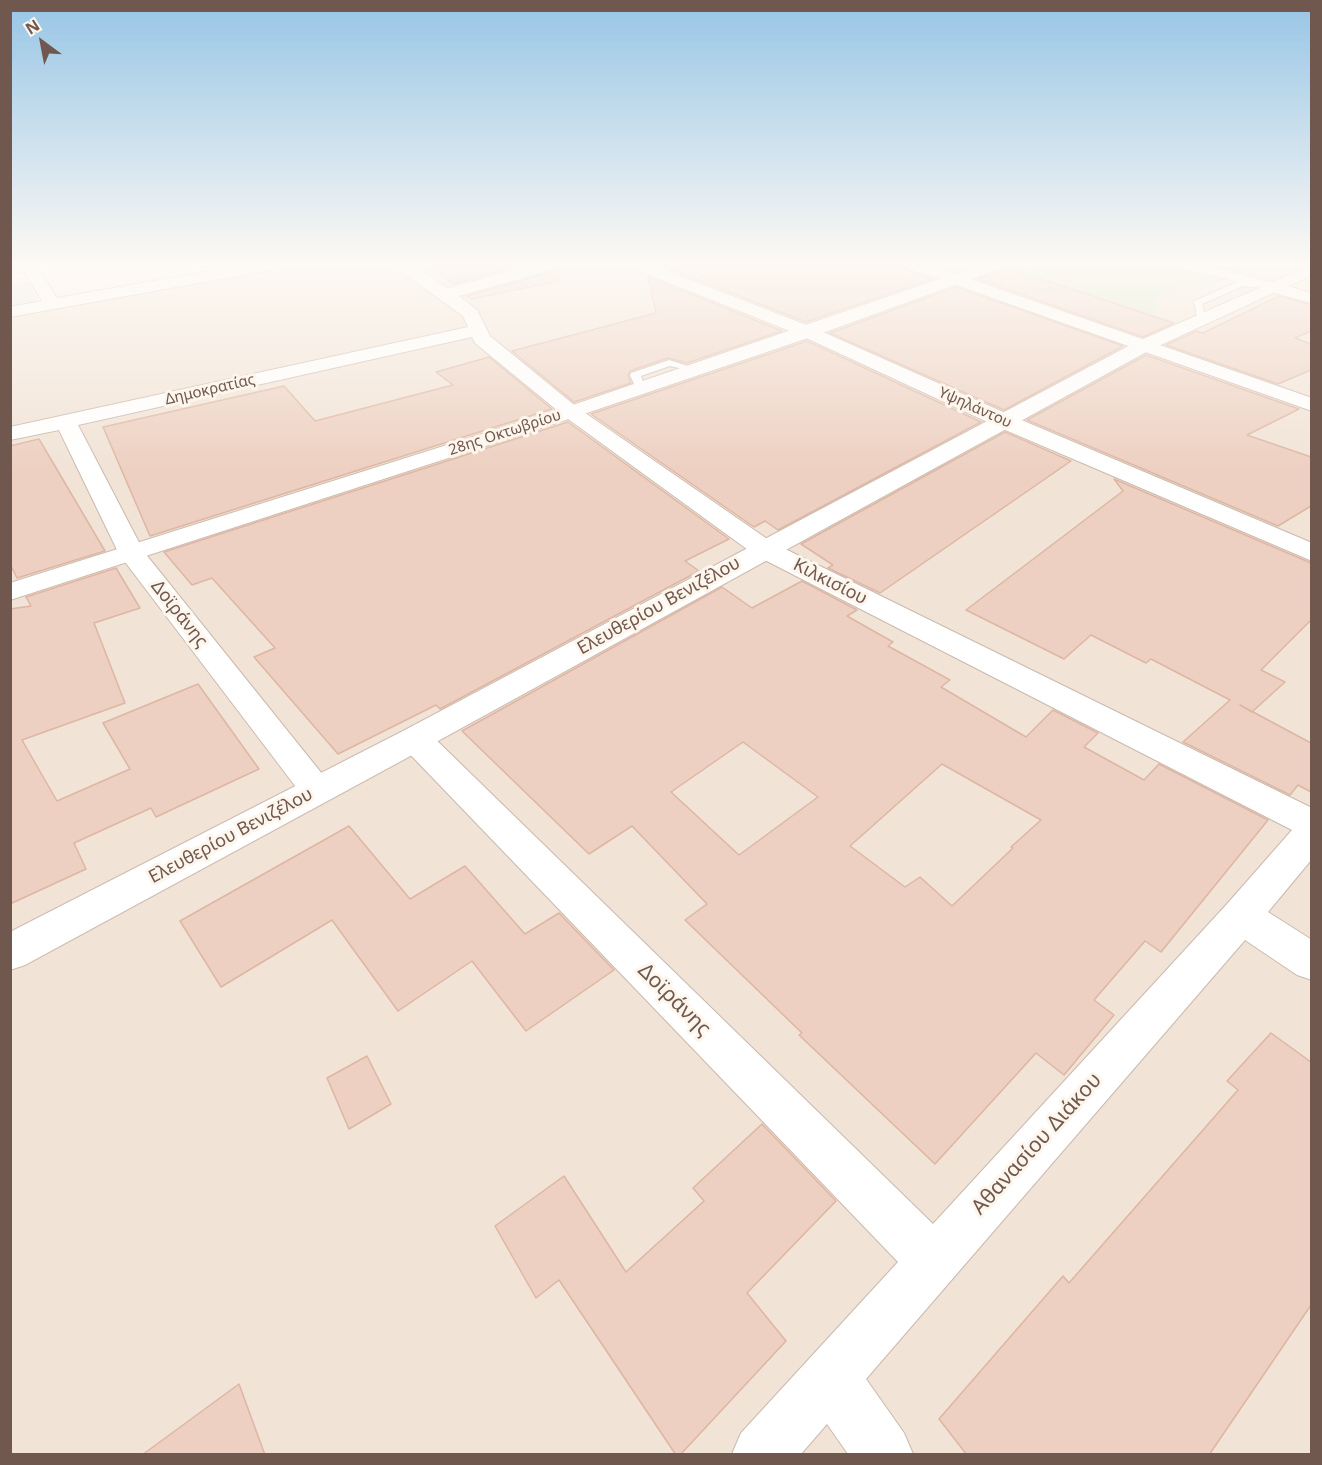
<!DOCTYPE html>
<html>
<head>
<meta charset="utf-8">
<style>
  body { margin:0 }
  #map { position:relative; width:1322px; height:1465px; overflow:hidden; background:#faf1e7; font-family:"Noto Sans",sans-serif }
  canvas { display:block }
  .frame { position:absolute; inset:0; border:12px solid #71584e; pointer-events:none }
  .north { position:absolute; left:12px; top:12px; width:60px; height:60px; -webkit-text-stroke:4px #fdf6ed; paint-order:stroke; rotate:328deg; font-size:16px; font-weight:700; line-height:24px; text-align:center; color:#71584e }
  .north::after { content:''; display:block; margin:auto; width:21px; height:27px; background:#71584e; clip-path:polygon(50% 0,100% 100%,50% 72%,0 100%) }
</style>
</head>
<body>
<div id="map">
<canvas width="1322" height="1465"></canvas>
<div class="frame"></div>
<div class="north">N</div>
</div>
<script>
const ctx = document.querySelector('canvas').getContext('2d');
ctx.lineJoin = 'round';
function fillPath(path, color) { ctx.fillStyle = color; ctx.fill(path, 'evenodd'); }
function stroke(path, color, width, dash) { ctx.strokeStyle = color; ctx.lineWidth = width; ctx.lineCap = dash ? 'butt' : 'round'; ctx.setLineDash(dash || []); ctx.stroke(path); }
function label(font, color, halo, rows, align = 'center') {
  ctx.font = font + ' "Noto Sans",sans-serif'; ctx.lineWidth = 6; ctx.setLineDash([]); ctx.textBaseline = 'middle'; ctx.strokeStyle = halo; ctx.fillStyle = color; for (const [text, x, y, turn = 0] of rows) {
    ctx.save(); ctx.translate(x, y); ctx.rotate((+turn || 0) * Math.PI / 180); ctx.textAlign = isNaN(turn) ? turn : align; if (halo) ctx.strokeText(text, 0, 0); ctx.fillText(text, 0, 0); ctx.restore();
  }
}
fillPath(new Path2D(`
  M 299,265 L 1311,265 L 1311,1454 L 11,1454 L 11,318 Z`), '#f1e3d6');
fillPath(new Path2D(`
  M 28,282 L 38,300 L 11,310 L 11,285 Z`), '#ebe5e0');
fillPath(new Path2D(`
  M 1034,265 L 1258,265 L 1213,285 L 1186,285 L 1156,298 L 1158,310 L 1146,316 L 1011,273 Z`), '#d5e6c6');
const building = new Path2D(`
  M 430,265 L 524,265 L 453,284 Z
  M 660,265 L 904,265 L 907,270 L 932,279 L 806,322 Z
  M 1005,267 L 1174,323 L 1143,337 L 978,279 L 1003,270 Z
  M 558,270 L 559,281 L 471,299 L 467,296 Z
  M 648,277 L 782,331 L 687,363 L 668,358 L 630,371 L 628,376 L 631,383 L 574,402 L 512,351 L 656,313 Z
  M 956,287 L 1123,346 L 1004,410 L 830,333 Z
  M 1279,296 L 1311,305 L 1311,331 L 1295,338 L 1311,344 L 1311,370 L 1278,384 L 1166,345 L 1197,331 L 1203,333 Z
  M 807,341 L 981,422 L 778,530 L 765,521 L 754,527 L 591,414 Z
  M 1146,355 L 1299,409 L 1247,435 L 1311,457 L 1311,506 L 1278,526 L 1027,420 Z
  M 489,357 L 552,409 L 150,536 L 103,427 L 284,386 L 315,421 L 453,385 L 436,372 Z
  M 568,422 L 729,539 L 685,561 L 699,571 L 440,709 L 436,705 L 338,754 L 254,657 L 275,648 L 212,578 L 192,585 L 164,552 Z
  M 1005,432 L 1071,461 L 880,593 L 828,568 L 833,565 L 801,544 Z
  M 39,439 L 105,551 L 17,578 L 10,564 L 10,446 Z
  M 1114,479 L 1311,563 L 1311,620 L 1261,670 L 1285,682 L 1252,712 L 1240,705 L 1311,743 L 1311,792 L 1298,785 L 1290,795 L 1183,742 L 1230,700 L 1151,659 L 1146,663 L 1091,635 L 1064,659 L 966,610 L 1123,491 Z
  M 116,568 L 140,608 L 94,623 L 125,703 L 22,740 L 57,801 L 130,769 L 103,723 L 198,684 L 259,769 L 156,817 L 151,808 L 74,843 L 86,869 L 10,904 L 10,609 L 31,606 L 26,597 Z
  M 802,581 L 857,610 L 847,616 L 893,642 L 888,646 L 950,680 L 941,687 L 1026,737 L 1053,710 L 1098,733 L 1084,747 L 1144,780 L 1159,764 L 1268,820 L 1161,952 L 1145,941 L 1094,1000 L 1114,1015 L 1064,1075 L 1036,1053 L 935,1164 L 799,1035 L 802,1033 L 685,920 L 707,904 L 632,826 L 589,854 L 462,731 L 722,587 L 752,608 ZM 743,742 L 818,797 L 739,855 L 671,792 ZM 942,764 L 1041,820 L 1011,847 L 1013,848 L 952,906 L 920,877 L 905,887 L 850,846 Z
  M 349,826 L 410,899 L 465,866 L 525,934 L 559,913 L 614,970 L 526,1031 L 472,961 L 398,1011 L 332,920 L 221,987 L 180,921 Z
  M 1271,1033 L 1311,1062 L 1311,1305 L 1209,1455 L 967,1455 L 939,1419 L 1063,1276 L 1069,1283 L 1238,1090 L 1227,1081 Z
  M 367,1056 L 391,1104 L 349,1129 L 327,1078 Z
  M 762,1124 L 836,1201 L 747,1293 L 786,1341 L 680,1455 L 676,1455 L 559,1280 L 536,1298 L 495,1226 L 564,1176 L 626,1272 L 704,1201 L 693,1188 Z
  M 239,1384 L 265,1455 L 142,1455 Z`);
fillPath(building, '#edd0c1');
stroke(building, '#deb6a3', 1.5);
const service = new Path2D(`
  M 1242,280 L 1266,282 L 1271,285 L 1266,288 L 1243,286 L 1202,304 L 1206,320 L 1198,322 L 1194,301 Z
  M 669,360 L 688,366 L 683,369 L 670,366 L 641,376 L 643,382 L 642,384 L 634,384 L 630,375 L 631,373 Z`);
const pedestrian = new Path2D(`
  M 1183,265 L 1205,265 L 1278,284 L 1280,287 L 1273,291 L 1184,268 Z`);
const minor = new Path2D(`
  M 20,265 L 36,265 L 57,298 L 243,265 L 278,265 L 270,270 L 10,317 L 10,307 L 42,301 Z
  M 392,265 L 411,265 L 448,288 L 533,265 L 560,265 L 558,268 L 459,296 L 477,310 L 490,336 L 578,408 L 773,543 L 1312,808 L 1312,859 L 1268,912 L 1312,940 L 1312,980 L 1297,975 L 1245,940 L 866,1379 L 904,1433 L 913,1454 L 848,1454 L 827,1424 L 801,1454 L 732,1454 L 741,1433 L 898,1262 L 403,747 L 398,739 L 403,731 L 415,727 L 427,731 L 933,1224 L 1227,904 L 1292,830 L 755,555 L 564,416 L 475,343 L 472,337 L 78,425 L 144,552 L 335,790 L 329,799 L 317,803 L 305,799 L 119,554 L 59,430 L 10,440 L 10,427 L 468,327 L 463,316 Z
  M 630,265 L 653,265 L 814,328 L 1012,416 L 1312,543 L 1312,561 L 996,426 L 802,336 L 632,268 Z
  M 906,265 L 930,265 L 1312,398 L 1312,411 L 908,268 Z
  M 1273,282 L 1312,293 L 1312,303 L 1267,291 L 1265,287 Z`);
const secondary = new Path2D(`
  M 980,265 L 1004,265 L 1002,268 L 814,336 L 578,416 L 10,600 L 10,583 L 564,408 Z
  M 1312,265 L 1312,275 L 1150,350 L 427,747 L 25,965 L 10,970 L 10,932 L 403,731 L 1136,342 Z`);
stroke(service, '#cbb9ae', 2);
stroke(pedestrian, '#cbb9ae', 2);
stroke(minor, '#cbb9ae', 2);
stroke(secondary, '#cfbbaf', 2);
fillPath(service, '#fff');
fillPath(pedestrian, '#fff');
fillPath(minor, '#fff');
fillPath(secondary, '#fff');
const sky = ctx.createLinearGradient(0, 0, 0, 470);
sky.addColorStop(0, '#97c5e6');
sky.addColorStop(0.56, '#fdf9f4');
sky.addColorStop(1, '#fdf9f400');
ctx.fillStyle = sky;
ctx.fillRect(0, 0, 1322, 470);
label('15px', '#71584e', '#fdf6ed', [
  ["Δημοκρατίας",210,390,-13],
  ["Υψηλάντου",975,408,24],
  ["28ης Οκτωβρίου",505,433,-18]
]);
label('18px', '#71584e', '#fdf6ed', [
  ["Κιλκισίου",830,582,27],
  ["Ελευθερίου Βενιζέλου",659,606,-29],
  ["Δοϊράνης",179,614,52],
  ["Ελευθερίου Βενιζέλου",231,836,-28]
]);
label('21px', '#71584e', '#fdf6ed', [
  ["Δοϊράνης",674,1000,45],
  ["Αθανασίου Διάκου",1037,1144,-48]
]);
</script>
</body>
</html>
